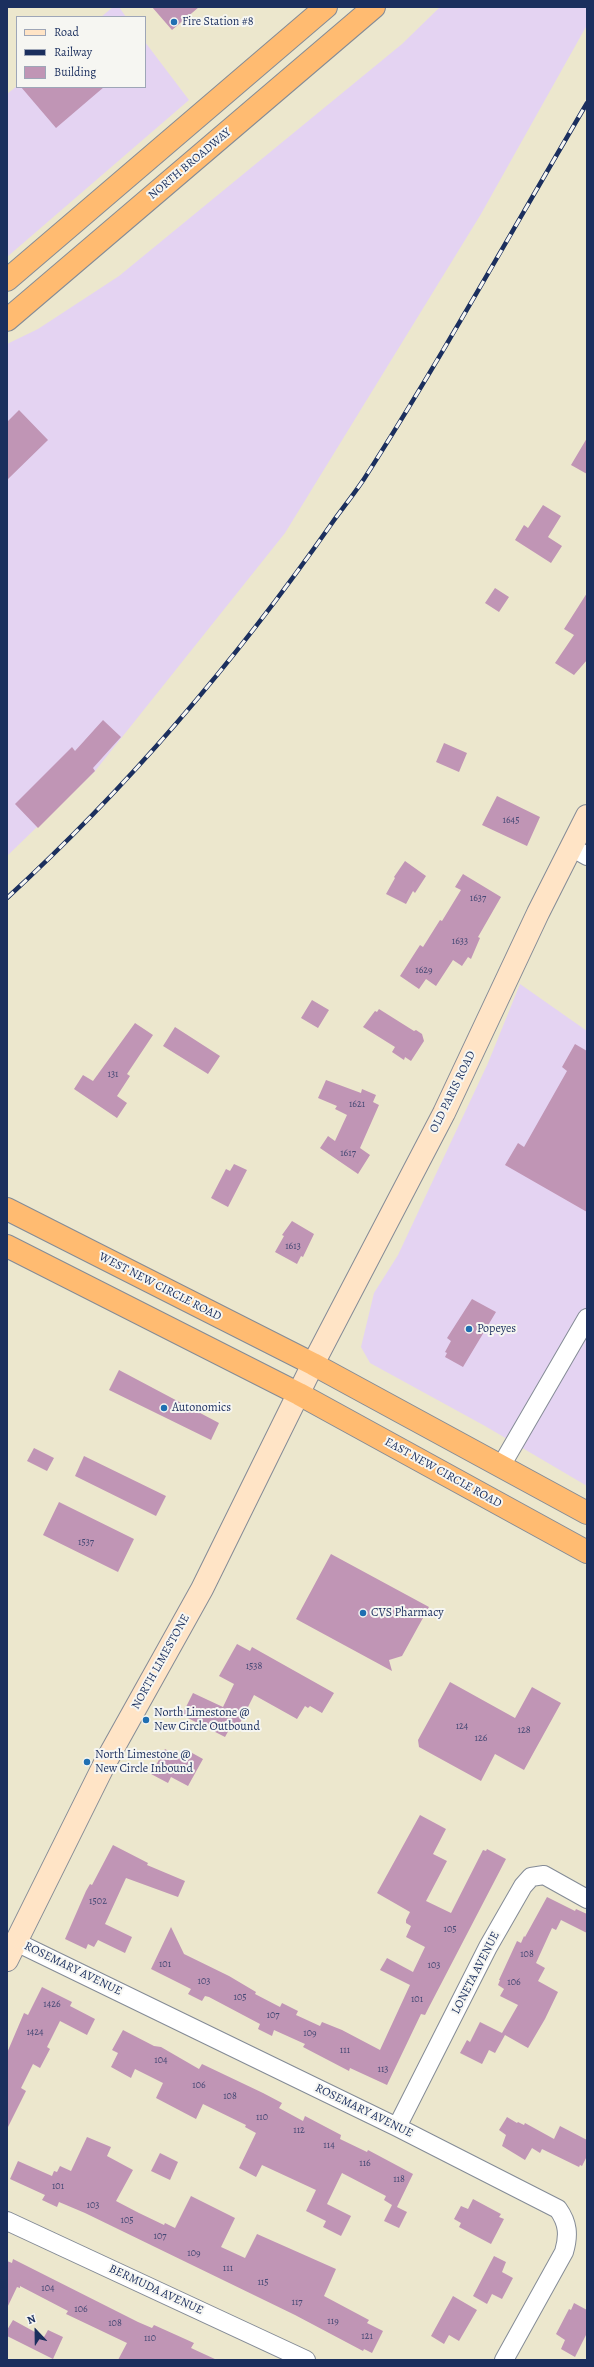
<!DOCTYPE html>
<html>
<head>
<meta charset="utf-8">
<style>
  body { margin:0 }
  #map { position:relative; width:594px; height:2367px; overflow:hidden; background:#ece7cd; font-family:Alegreya,serif }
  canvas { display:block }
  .frame { position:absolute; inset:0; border:8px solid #1b2f5e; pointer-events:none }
  .legend { position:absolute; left:16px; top:16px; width:130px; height:72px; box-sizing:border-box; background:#f6f6f2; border:1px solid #9ea6b7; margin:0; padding:5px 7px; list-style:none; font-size:12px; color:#1b2f5e }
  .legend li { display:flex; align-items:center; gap:8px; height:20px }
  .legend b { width:20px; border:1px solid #9ea6b7 }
  .north { position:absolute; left:16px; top:2311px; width:40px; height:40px; -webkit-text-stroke:3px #f6f6f2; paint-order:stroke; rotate:338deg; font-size:11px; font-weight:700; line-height:16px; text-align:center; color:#1b2f5e }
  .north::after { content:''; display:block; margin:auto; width:14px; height:18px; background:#1b2f5e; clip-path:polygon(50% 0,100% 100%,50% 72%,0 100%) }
</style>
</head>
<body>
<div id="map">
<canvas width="594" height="2367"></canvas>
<div class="frame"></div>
<ul class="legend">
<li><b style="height:5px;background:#ffe4c6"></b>Road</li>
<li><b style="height:5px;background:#1b2f5e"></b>Railway</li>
<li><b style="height:11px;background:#c095b5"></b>Building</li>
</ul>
<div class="north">N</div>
</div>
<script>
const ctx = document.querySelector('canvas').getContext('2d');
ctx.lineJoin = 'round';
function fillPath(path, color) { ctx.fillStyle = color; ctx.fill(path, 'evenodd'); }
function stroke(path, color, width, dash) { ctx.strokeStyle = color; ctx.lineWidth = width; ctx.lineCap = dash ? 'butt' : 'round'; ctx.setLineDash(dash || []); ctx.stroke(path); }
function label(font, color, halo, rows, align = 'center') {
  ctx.font = font + ' Alegreya,serif'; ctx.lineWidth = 4; ctx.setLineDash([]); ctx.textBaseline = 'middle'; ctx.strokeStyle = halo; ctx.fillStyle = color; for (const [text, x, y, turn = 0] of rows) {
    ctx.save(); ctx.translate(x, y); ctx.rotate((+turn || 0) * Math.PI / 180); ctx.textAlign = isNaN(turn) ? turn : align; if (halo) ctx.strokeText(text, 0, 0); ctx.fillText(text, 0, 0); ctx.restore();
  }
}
fillPath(new Path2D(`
  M 113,7 L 119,7 L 126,17 L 101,17 Z
  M 440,7 L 587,7 L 587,25 L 481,214 L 285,533 L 95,771 L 7,856 L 7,344 L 38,329 L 119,276 L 402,44 Z
  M 145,42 L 189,100 L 7,257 L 7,94 L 17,86 L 145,87 Z
  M 520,984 L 587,1031 L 587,1486 L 485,1426 L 370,1363 L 361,1347 L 374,1293 L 398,1255 L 488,1063 Z`), '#e4d3f2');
fillPath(new Path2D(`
  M 152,7 L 199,7 L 172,30 Z
  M 21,87 L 104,87 L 56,128 Z
  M 19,410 L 48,440 L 7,480 L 7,422 Z
  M 587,438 L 587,474 L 571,465 Z
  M 543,505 L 561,516 L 548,537 L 562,546 L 551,563 L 515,540 L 524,525 L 528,528 Z
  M 495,588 L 509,597 L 499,612 L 485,603 Z
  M 587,593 L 587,660 L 574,675 L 555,663 L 574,635 L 564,629 Z
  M 103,720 L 121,737 L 93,768 L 95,771 L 38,828 L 15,804 L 72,747 L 75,751 Z
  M 444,743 L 467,753 L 459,772 L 436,762 Z
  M 497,796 L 540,817 L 527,846 L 482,825 Z
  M 405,861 L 426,876 L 415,893 L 413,891 L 406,904 L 386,894 L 395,878 L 394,877 Z
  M 463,874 L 501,897 L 478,937 L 480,938 L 471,959 L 468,957 L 462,966 L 453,960 L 436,986 L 426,979 L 419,989 L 400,976 L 420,945 L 423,947 L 440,920 L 442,921 L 461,890 L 455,887 Z
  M 312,1000 L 329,1010 L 318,1028 L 301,1018 Z
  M 379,1009 L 414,1031 L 416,1030 L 422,1034 L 424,1041 L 411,1061 L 405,1057 L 404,1060 L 392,1052 L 395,1047 L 363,1027 L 375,1011 L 377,1012 Z
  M 135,1023 L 153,1035 L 127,1074 L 130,1076 L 117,1096 L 127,1103 L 117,1118 L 74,1089 L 83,1075 L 93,1081 Z
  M 175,1027 L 220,1056 L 208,1074 L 163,1046 Z
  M 575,1044 L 587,1051 L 587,1212 L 505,1165 L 518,1143 L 524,1147 L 567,1071 L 562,1067 Z
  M 326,1080 L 361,1093 L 362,1089 L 376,1095 L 373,1102 L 379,1105 L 360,1148 L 370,1155 L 358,1174 L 320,1148 L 328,1136 L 335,1141 L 347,1115 L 335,1109 L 337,1106 L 318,1098 Z
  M 234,1164 L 247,1170 L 228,1207 L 211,1198 L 226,1169 L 230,1171 Z
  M 292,1221 L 314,1234 L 303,1257 L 301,1256 L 297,1264 L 275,1252 L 284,1236 L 282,1235 Z
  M 472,1299 L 496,1312 L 463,1367 L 445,1357 L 447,1353 L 445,1352 L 451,1341 L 447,1338 Z
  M 119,1370 L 219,1423 L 211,1440 L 109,1390 Z
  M 34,1448 L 54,1458 L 47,1471 L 27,1461 Z
  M 84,1456 L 166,1496 L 156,1516 L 75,1476 Z
  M 59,1502 L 134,1539 L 118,1572 L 43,1535 Z
  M 331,1554 L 429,1607 L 402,1656 L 389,1660 L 392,1671 L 296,1619 Z
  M 237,1644 L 250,1651 L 252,1647 L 334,1693 L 322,1713 L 310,1706 L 308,1708 L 305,1706 L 297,1719 L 254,1695 L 236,1731 L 230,1728 L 225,1737 L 182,1715 L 193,1693 L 223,1707 L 234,1684 L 219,1676 Z
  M 450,1682 L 515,1718 L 532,1687 L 561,1703 L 524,1770 L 495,1754 L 481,1781 L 419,1747 L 418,1740 Z
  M 165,1749 L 181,1758 L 185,1749 L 203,1759 L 188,1786 L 171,1777 L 168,1783 L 151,1774 Z
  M 420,1815 L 446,1829 L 433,1854 L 447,1861 L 426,1901 L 451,1913 L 483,1850 L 486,1851 L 487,1849 L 506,1859 L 428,2009 L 425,2015 L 421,2014 L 387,2085 L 350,2068 L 349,2071 L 303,2047 L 305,2044 L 274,2030 L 272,2036 L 258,2029 L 260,2024 L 209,1997 L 205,1996 L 202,2001 L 188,1994 L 191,1989 L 151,1969 L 171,1927 L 184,1954 L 229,1976 L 256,1992 L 255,1994 L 280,2007 L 282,2003 L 298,2011 L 296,2015 L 320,2026 L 322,2022 L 342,2030 L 380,2050 L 410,1985 L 380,1970 L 387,1958 L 413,1972 L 425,1947 L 406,1937 L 411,1926 L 406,1923 L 406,1920 L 410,1912 L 377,1893 Z
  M 113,1845 L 148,1863 L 147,1865 L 185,1881 L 178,1897 L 126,1878 L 105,1924 L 132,1937 L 125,1953 L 98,1940 L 94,1947 L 88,1944 L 86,1949 L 65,1939 L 86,1891 L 90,1884 L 92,1885 Z
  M 547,1897 L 575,1911 L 576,1909 L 587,1914 L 587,1933 L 561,1920 L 556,1930 L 552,1928 L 536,1963 L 545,1968 L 538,1981 L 558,1992 L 545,2019 L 528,2048 L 505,2035 L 495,2053 L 489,2050 L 482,2064 L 460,2053 L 467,2040 L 470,2042 L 480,2022 L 502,2033 L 518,2005 L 500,1996 L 504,1989 L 498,1985 L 500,1980 L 499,1980 L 517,1941 L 521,1943 L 524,1936 L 525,1937 Z
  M 42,1987 L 72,2002 L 70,2006 L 95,2019 L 87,2035 L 60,2021 L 47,2047 L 50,2049 L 40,2068 L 33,2064 L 21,2088 L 26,2091 L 7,2129 L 7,2053 L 24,2013 L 28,2015 Z
  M 123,2030 L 154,2046 L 161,2047 L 199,2069 L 202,2064 L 263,2093 L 282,2103 L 279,2108 L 303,2121 L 305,2116 L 341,2135 L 340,2139 L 367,2152 L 368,2150 L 413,2174 L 397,2207 L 407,2212 L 399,2228 L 384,2221 L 392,2205 L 384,2200 L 386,2196 L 342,2173 L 327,2204 L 351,2216 L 341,2236 L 323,2227 L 326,2221 L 306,2211 L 316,2190 L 262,2165 L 256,2177 L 239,2168 L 256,2133 L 245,2127 L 246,2125 L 203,2104 L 196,2119 L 156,2098 L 163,2083 L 135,2069 L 131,2078 L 111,2067 L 118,2053 L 112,2050 Z
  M 507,2117 L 517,2123 L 518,2122 L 524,2125 L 525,2123 L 554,2139 L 560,2126 L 587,2140 L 587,2156 L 582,2166 L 580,2165 L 579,2167 L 542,2149 L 540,2153 L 532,2148 L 525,2160 L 502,2146 L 506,2135 L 499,2130 Z
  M 87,2137 L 111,2147 L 107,2156 L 133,2170 L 116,2201 L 139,2213 L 164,2225 L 165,2223 L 175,2228 L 191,2196 L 235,2218 L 221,2247 L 245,2258 L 257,2234 L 336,2269 L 324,2296 L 369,2320 L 367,2323 L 383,2331 L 372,2353 L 364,2349 L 363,2351 L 295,2315 L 85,2213 L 59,2202 L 57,2207 L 42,2200 L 45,2195 L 10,2179 L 18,2161 L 52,2176 L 54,2171 L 57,2172 L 60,2166 L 71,2171 Z
  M 160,2153 L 178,2162 L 170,2180 L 151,2171 Z
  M 473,2199 L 501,2214 L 499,2217 L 504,2219 L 491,2244 L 459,2227 L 461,2223 L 454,2219 L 461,2206 L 468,2209 Z
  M 494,2256 L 506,2262 L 502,2272 L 513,2278 L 502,2299 L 492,2294 L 487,2304 L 473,2296 Z
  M 13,2259 L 138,2322 L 152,2328 L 154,2325 L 194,2343 L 191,2348 L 217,2360 L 118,2360 L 127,2343 L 66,2314 L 68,2311 L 20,2286 L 20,2288 L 17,2287 L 7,2308 L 7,2261 L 12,2263 Z
  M 453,2296 L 477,2310 L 459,2341 L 449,2335 L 444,2344 L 431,2336 Z
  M 574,2303 L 587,2310 L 587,2333 L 575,2357 L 561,2349 L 565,2340 L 556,2334 L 569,2309 L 571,2310 Z
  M 13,2320 L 44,2337 L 48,2330 L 63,2337 L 53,2359 L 7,2336 L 7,2330 Z`), '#c095b5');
const street = new Path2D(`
  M 571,847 L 587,856
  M 501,1466 L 587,1318
  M 16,1942 L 397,2127 L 558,2209 C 568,2223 569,2235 564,2252 L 504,2360
  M 397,2127 L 488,1947 L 523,1886 L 531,1877 L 544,1875 L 587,1899
  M 7,2221 L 306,2360`);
const secondary = new Path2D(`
  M 7,1960 L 105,1763 L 202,1589 L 313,1364 L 444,1113 L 538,913 L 587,816`);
const highway = new Path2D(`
  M 7,280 L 326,7
  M 7,320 L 374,7
  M 7,1209 L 313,1364 L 587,1513
  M 7,1246 L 299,1394 L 587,1552`);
stroke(street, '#848b96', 20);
stroke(secondary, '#848b96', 24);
stroke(highway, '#848b96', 24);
stroke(street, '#fff', 18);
stroke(secondary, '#ffe4c6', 22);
stroke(highway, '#ffbb71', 22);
const rail = new Path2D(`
  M 7,898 C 129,786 237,659 332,523 C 342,509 354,494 364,479 C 442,357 513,229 587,103`);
stroke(rail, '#1b2f5e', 4.5);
stroke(rail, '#f6f6f2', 3, [9]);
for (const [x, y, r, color] of [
  [174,22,4,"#1f6fb2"],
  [469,1329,4,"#1f6fb2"],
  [164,1408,4,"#1f6fb2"],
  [363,1613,4,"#1f6fb2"],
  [146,1720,4,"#1f6fb2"],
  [87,1762,4,"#1f6fb2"]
]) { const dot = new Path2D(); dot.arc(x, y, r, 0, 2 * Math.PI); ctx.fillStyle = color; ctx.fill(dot); stroke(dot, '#f6f6f2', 1.5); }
label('10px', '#444874', null, [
  ["1645",511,821],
  ["1637",478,899],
  ["1633",460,942],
  ["1629",424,971],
  ["131",113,1075],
  ["1621",357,1105],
  ["1617",348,1154],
  ["1613",293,1247],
  ["1537",86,1543],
  ["1538",254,1667],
  ["124",462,1727],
  ["128",524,1731],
  ["126",481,1739],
  ["1502",98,1902],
  ["105",450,1930],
  ["108",527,1955],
  ["101",165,1965],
  ["103",434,1966],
  ["103",204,1982],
  ["106",514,1983],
  ["105",240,1998],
  ["101",417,2000],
  ["1426",52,2005],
  ["107",273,2016],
  ["1424",35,2033],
  ["109",310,2034],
  ["111",345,2051],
  ["104",161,2061],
  ["113",383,2070],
  ["106",199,2086],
  ["108",230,2097],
  ["110",262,2118],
  ["112",299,2131],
  ["114",329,2146],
  ["116",365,2164],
  ["118",399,2180],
  ["101",58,2187],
  ["103",93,2206],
  ["105",127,2221],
  ["107",160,2237],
  ["109",194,2254],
  ["111",228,2269],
  ["115",263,2283],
  ["104",48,2289],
  ["117",297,2303],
  ["106",81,2310],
  ["119",333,2322],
  ["108",115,2324],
  ["121",367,2337],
  ["110",150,2339]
]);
label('12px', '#1b2f5e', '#f6f6f2', [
  ["Fire Station #8",182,22],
  ["Popeyes",477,1329],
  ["Autonomics",172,1408],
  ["CVS Pharmacy",371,1613],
  ["North Limestone @",154,1713],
  ["New Circle Outbound",154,1727],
  ["North Limestone @",95,1755],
  ["New Circle Inbound",95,1769]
], 'left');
label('12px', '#1b2f5e', '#f6f6f2', [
  ["NORTH BROADWAY",190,164,-40],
  ["OLD PARIS ROAD",453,1092,-64],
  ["WEST NEW CIRCLE ROAD",160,1287,27],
  ["EAST NEW CIRCLE ROAD",443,1473,29],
  ["NORTH LIMESTONE",161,1662,-61],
  ["ROSEMARY AVENUE",73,1969,26],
  ["LONETA AVENUE",476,1973,-63],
  ["ROSEMARY AVENUE",364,2111,26],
  ["BERMUDA AVENUE",156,2290,25]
]);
</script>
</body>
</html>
